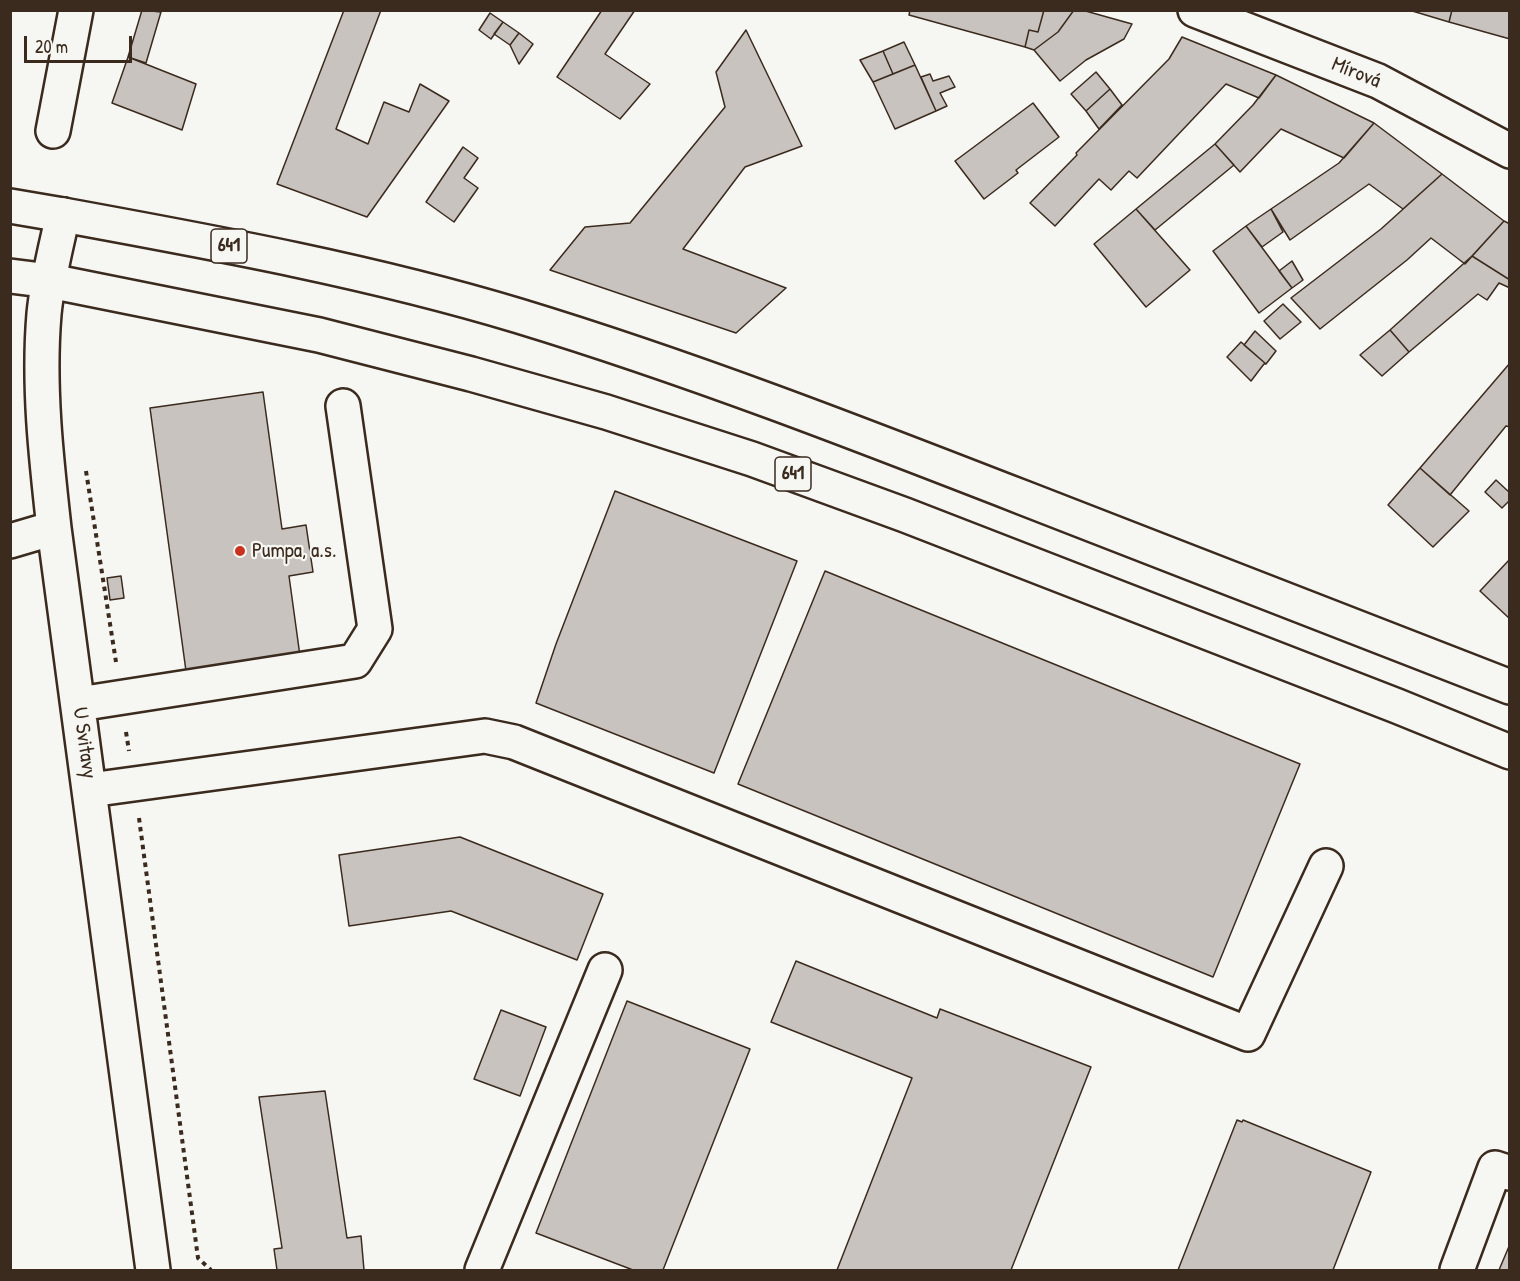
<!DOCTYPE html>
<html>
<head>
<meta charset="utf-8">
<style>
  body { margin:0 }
  #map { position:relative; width:1520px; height:1281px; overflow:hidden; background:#f6f6f2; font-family:"Patrick Hand",sans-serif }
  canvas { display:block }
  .frame { position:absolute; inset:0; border:12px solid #3b2a1e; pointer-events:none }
  .scale { position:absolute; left:24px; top:36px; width:108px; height:27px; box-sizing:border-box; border:3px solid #3b2a1e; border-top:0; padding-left:8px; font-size:18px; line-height:21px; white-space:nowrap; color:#3b2a1e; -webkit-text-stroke:4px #f6f6f2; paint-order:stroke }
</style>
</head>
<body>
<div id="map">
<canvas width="1520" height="1281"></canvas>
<div class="frame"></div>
<div class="scale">20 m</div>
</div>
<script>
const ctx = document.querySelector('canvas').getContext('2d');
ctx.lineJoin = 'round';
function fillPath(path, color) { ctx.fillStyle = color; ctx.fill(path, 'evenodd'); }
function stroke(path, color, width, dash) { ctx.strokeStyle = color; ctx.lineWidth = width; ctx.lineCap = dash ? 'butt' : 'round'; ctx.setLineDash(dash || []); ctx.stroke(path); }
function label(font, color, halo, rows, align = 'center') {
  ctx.font = font + ' "Patrick Hand",sans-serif'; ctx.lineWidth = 4.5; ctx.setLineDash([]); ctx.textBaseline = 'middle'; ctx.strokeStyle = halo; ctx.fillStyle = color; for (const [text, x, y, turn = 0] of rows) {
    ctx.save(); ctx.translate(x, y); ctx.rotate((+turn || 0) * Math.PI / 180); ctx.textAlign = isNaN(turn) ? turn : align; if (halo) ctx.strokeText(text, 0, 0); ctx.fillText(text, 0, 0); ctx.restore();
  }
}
const building = new Path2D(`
  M 142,10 L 161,12 L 146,63 L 128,57 Z
  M 344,10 L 381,10 L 336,129 L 368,144 L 384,102 L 409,112 L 420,84 L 449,101 L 367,217 L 277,184 Z
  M 602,10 L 635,10 L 605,54 L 650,84 L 620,119 L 557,77 Z
  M 910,10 L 1044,10 L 1038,32 L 1029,30 L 1025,47 L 909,15 Z
  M 1044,10 L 1074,10 L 1058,32 L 1034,50 L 1025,47 L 1029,30 L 1038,32 Z
  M 1074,10 L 1082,10 L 1132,24 L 1124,39 L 1086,60 L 1060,81 L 1034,50 L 1058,32 Z
  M 1409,10 L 1452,10 L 1449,22 Z
  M 1452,10 L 1510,10 L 1510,39 L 1449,22 Z
  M 490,13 L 503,22 L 491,39 L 479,30 Z
  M 503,22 L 519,33 L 510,45 L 494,34 Z
  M 746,30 L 802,146 L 745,167 L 683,249 L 786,288 L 736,333 L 550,270 L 585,227 L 630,223 L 725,107 L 716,72 Z
  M 519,33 L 533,44 L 519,64 L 510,45 Z
  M 1182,37 L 1276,75 L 1259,98 L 1226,84 L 1137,178 L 1129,171 L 1111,190 L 1099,179 L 1055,226 L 1030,203 L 1077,155 L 1076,153 L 1169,59 Z
  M 904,42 L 915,65 L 893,74 L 883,51 Z
  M 883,51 L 893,74 L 873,82 L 860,60 Z
  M 128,57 L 196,84 L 182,130 L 112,103 Z
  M 915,65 L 936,111 L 895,129 L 873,82 Z
  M 1096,72 L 1110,89 L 1086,111 L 1071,94 Z
  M 930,74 L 933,81 L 949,76 L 955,87 L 940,93 L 947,106 L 936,111 L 921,77 Z
  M 1276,75 L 1374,123 L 1344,158 L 1281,129 L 1240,172 L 1215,144 L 1253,105 Z
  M 1110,89 L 1122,105 L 1099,129 L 1086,111 Z
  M 1033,103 L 1059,137 L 1016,170 L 1018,173 L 984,199 L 955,161 Z
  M 1374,123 L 1442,174 L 1403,209 L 1369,184 L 1290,240 L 1271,209 L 1339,163 Z
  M 1215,144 L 1234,165 L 1155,230 L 1136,209 Z
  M 463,147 L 478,158 L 464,178 L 478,188 L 454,222 L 426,202 Z
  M 1442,174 L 1504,221 L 1465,264 L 1431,238 L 1407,260 L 1320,329 L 1291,298 L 1381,229 Z
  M 1136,209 L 1190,270 L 1146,307 L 1094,244 Z
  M 1271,209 L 1283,232 L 1262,247 L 1246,226 Z
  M 1504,221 L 1510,224 L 1510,280 L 1472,256 Z
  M 1246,226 L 1292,288 L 1259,313 L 1213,251 Z
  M 1472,256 L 1510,280 L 1510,288 L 1499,283 L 1487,300 L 1478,294 L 1409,352 L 1390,330 Z
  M 1292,261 L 1303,280 L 1292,288 L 1279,271 Z
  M 1283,304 L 1301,322 L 1280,339 L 1264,321 Z
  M 1390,330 L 1409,352 L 1382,376 L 1360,355 Z
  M 1255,331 L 1276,351 L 1266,364 L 1244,345 Z
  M 1241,342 L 1266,364 L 1264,364 L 1251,381 L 1227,357 Z
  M 1510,363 L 1510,427 L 1506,426 L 1450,495 L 1420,468 Z
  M 263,392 L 282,529 L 306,525 L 313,572 L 289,576 L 300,656 L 186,671 L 150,408 Z
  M 1420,468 L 1469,511 L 1433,547 L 1388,505 Z
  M 1496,480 L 1510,493 L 1510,500 L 1502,508 L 1485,492 Z
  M 615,491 L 797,561 L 714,773 L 536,703 L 556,644 Z
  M 1510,559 L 1510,619 L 1480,591 Z
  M 825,571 L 1300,764 L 1213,977 L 738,784 Z
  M 121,576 L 124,598 L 110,600 L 107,578 Z
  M 460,837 L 603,894 L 577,960 L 451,911 L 349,926 L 339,855 Z
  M 796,961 L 937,1018 L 940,1009 L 1091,1067 L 1011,1270 L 837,1270 L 912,1078 L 771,1022 Z
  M 627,1001 L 750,1049 L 663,1270 L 633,1270 L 536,1233 Z
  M 501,1010 L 546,1027 L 520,1096 L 474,1079 Z
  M 325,1091 L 347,1238 L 361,1236 L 364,1270 L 277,1270 L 274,1249 L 282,1248 L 259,1097 Z
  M 1237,1120 L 1242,1122 L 1243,1120 L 1371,1172 L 1333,1270 L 1178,1270 Z
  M 1510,1244 L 1510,1270 L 1499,1270 Z`);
fillPath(building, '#c8c3be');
stroke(building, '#3b2a1e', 1.5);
const minor = new Path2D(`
  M 1195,10 L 1378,81 L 1510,151
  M 53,131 L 76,10
  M 63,215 C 56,247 47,281 44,314 C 38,385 46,457 54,528 L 153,1270
  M 10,541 L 54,528
  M 79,704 L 355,661 L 375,629 L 343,406
  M 90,790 L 485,736 L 514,742 L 1248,1034 L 1326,866
  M 482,1270 L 605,970
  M 1457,1270 L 1495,1168 L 1510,1173`);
const major = new Path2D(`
  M 10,206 L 63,215
  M 10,276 L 50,281`);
const highway = new Path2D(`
  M 63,215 C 216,243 370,271 519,316 C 690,368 857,433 1024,498 C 1186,561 1348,624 1510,687
  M 50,281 L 319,335 L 471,374 L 606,412 L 752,459 L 905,515 L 1397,706 L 1510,752`);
stroke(minor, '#3b2a1e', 38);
stroke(major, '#3b2a1e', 38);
stroke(highway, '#3b2a1e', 38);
stroke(new Path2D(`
  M 86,471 L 116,662
  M 126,732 L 129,751
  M 139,818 L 198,1258 L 211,1270`), '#3b2a1e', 4, [4.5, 4.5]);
stroke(minor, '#f6f6f2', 33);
stroke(major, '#f6f6f2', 33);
stroke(highway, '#f6f6f2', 33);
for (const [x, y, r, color] of [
  [240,551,6,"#c8321e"]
]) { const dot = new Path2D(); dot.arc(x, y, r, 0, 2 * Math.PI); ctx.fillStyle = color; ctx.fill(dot); stroke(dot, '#f6f6f2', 2); }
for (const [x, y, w] of [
  [229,246,36],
  [793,474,36]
]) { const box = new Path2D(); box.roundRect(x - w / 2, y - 17, w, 34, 4.5); ctx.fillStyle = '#f6f6f2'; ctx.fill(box); stroke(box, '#3b2a1e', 1.5); }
label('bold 20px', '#3b2a1e', null, [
  ["641",229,246],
  ["641",793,474]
]);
label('21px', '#3b2a1e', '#f6f6f2', [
  ["Mírová",1356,73,22],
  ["U Svitavy",84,743,82]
]);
label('21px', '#3b2a1e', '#f6f6f2', [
  ["Pumpa, a.s.",252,551]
], 'left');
</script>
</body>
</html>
